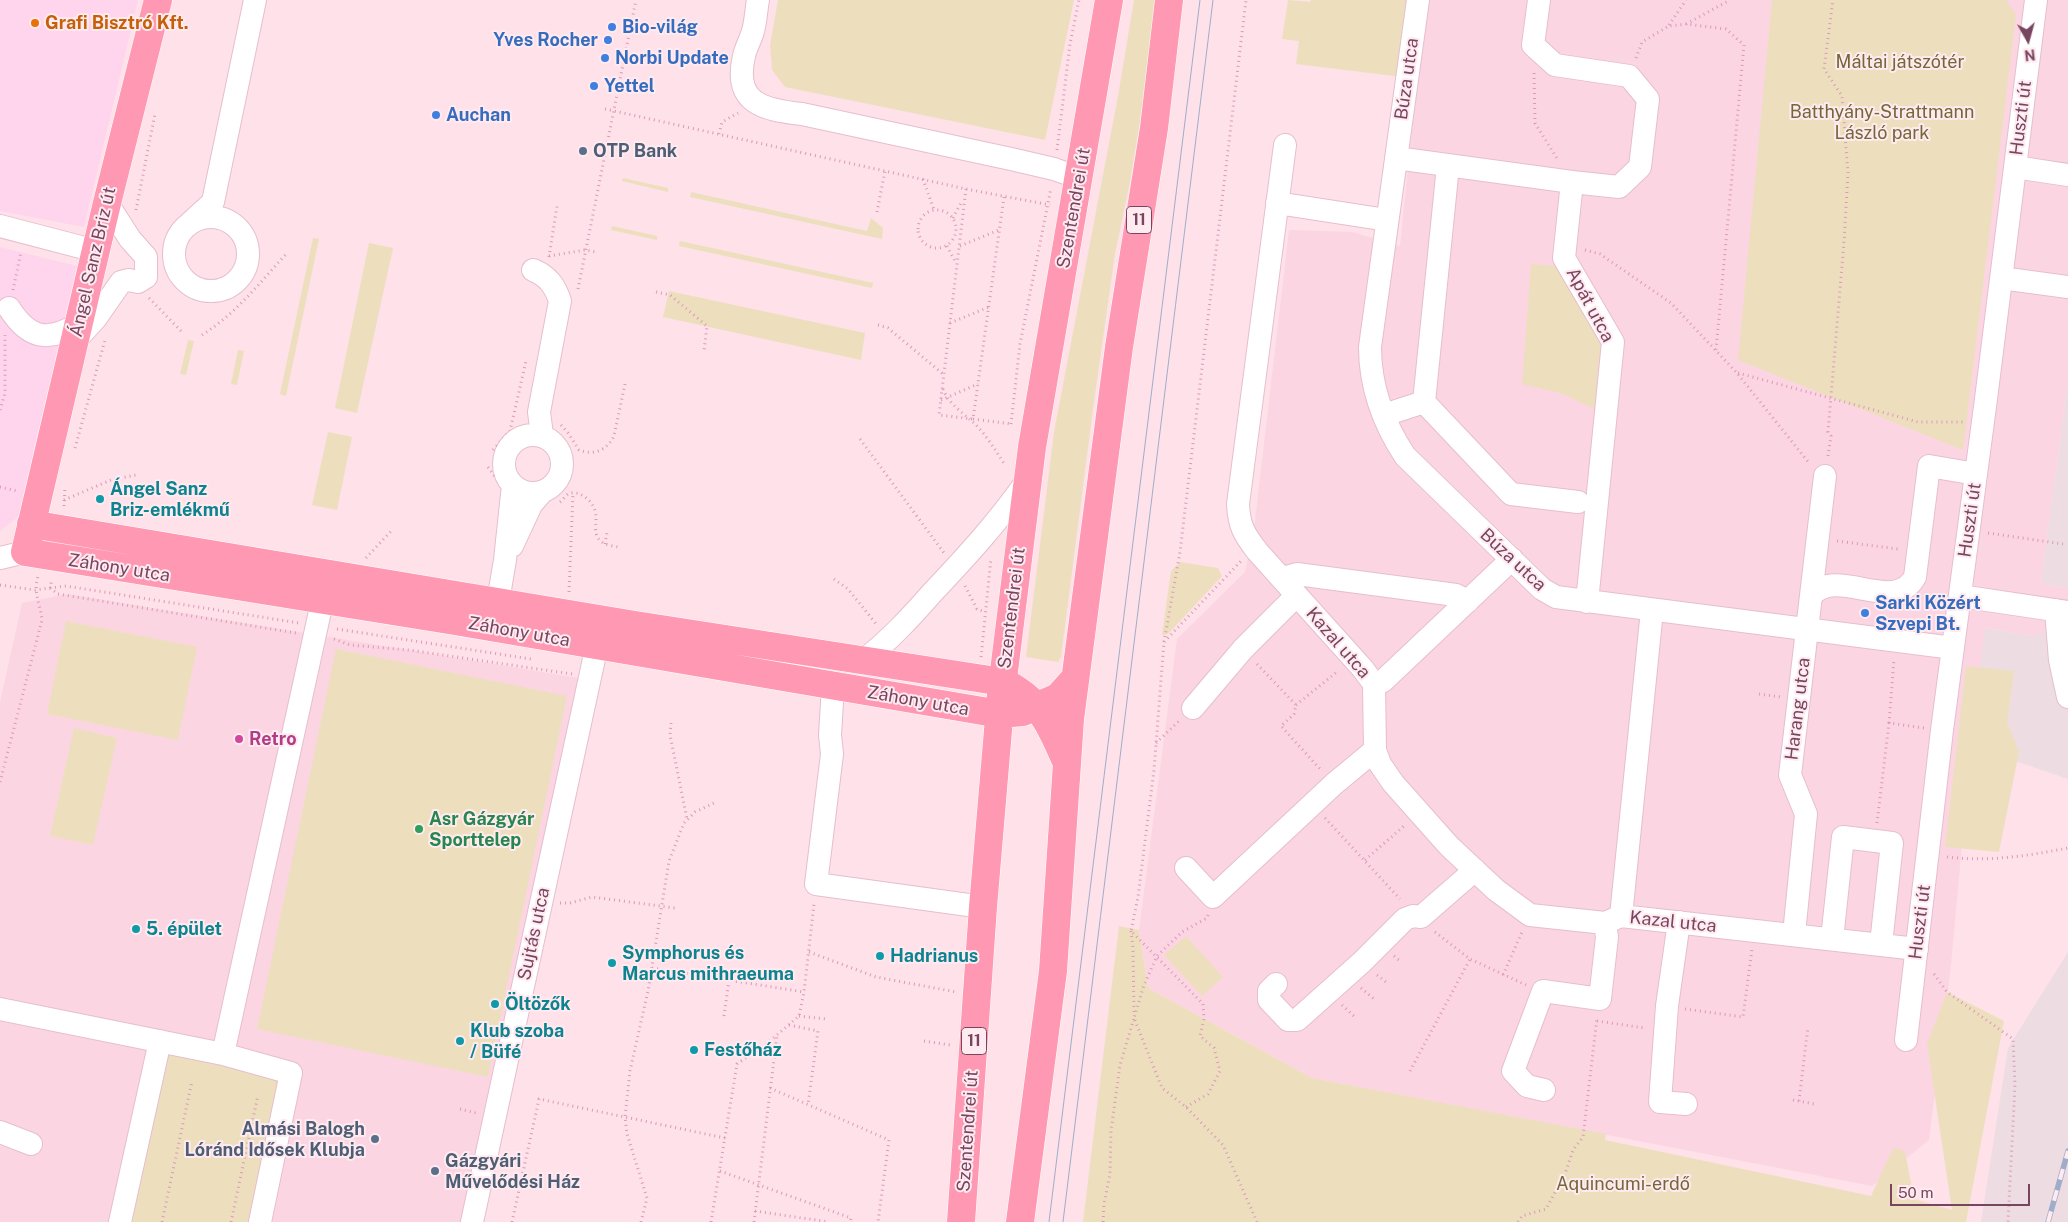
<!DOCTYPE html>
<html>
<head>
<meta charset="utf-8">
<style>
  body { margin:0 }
  #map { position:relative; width:2068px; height:1222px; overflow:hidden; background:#fee1e9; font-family:"Public Sans",sans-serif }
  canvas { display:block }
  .north { position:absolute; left:2003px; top:15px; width:50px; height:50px; -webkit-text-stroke:4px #ffeaf0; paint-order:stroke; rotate:173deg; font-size:14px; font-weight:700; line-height:20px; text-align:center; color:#784560 }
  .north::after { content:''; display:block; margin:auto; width:18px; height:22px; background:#784560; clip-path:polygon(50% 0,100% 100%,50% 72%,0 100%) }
  .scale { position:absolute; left:1890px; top:1184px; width:140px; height:22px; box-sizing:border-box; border:2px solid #784560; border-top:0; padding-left:6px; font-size:15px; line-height:18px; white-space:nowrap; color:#784560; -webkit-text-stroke:4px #ffeaf0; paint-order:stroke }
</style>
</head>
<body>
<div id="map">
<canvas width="2068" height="1222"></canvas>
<div class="north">N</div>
<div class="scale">50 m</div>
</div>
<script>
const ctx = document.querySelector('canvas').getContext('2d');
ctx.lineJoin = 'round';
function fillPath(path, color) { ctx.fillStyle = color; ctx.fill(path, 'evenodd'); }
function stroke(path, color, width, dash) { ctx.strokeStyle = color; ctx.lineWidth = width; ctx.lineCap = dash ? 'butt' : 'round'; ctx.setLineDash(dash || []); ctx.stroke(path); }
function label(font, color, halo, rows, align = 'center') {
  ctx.font = font + ' "Public Sans",sans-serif'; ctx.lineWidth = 4; ctx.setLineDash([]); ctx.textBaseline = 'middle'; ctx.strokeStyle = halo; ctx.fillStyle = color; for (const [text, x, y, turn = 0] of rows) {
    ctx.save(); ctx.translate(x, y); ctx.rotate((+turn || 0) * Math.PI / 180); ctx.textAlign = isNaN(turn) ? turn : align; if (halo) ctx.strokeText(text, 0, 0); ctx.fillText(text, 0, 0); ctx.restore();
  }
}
fillPath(new Path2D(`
  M 1429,0 L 2068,0 L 2068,380 L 2041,583 L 2068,588 L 2068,630 L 2035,636 L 1986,628 L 1971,746 L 1951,965 L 1929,1140 L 1872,1186 L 1312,1078 L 1148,988 L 1139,930 L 1177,639 L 1245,572 L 1254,529 L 1289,230 L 1352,232 L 1400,246 L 1410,147 Z
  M 67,594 L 579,678 L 472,1222 L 0,1222 L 0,702 L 22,603 Z`), '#fcd5e2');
fillPath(new Path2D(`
  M 0,0 L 138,0 L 84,227 L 0,211 Z
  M 0,247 L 77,266 L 18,517 L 0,531 Z`), '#ffd5ee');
fillPath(new Path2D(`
  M 2068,380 L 2068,588 L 2041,583 Z
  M 1985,628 L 2035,636 L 2036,634 L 2060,629 L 2068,630 L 2068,779 L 1971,746 Z
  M 2068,952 L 2068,1222 L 1981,1222 L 2008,1048 Z`), '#eddde3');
fillPath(new Path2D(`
  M 778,0 L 1074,0 L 1045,140 L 785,87 L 772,70 L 770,45 Z
  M 1134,0 L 1156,0 L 1143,103 L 1130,182 L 1115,254 L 1093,409 L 1061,657 L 1058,662 L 1026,657 L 1054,432 L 1118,96 Z
  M 1288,0 L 1310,2 L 1311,0 L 1412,0 L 1402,77 L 1296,64 L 1299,41 L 1282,39 Z
  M 1772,0 L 2006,0 L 2016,15 L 1963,450 L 1738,360 Z
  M 623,178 L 668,188 L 668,192 L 622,181 Z
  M 691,192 L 867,231 L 871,218 L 883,228 L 882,239 L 690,197 Z
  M 612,226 L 657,236 L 657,240 L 611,230 Z
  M 313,238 L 319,239 L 286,396 L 280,394 Z
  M 680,241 L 873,283 L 872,288 L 679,246 Z
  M 369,243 L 393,248 L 357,413 L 335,408 Z
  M 1531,264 L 1557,266 L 1601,344 L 1594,409 L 1563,394 L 1522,384 Z
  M 669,291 L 865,333 L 861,360 L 663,317 Z
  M 188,340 L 194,341 L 186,375 L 180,374 Z
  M 238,350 L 244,351 L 237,385 L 231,384 Z
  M 328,432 L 352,437 L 337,510 L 312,505 Z
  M 1180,562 L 1218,568 L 1222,576 L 1168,634 L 1162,635 L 1171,571 Z
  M 66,621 L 197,647 L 178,740 L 47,714 Z
  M 336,649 L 567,696 L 488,1077 L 257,1029 Z
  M 1966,666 L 2014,671 L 2007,722 L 2019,752 L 1999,852 L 1945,847 Z
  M 74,728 L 117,738 L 93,845 L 50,836 Z
  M 1119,926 L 1139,930 L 1148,988 L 1312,1078 L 1606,1134 L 1605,1140 L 1871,1196 L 1893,1148 L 1905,1151 L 1914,1199 L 1952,1210 L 1927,1044 L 1947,992 L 2004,1021 L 1966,1222 L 1083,1222 Z
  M 1186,936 L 1223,977 L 1202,996 L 1164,955 Z
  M 165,1054 L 281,1078 L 251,1222 L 130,1222 Z`), '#eddfbe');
const minor = new Path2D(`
  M 758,0 C 756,10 756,21 753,31 C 751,39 746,47 744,56 C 733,103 763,110 802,114 L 1011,159 L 1054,169 L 1079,178
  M 1418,0 L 1370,347 C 1370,386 1384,424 1405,456 L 1542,589 L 1556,597 L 1953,648
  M 1539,0 L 1533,45 L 1555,65 L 1629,76 L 1648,99 L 1640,167 L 1619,187 L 1572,182 L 1564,258 L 1613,342 L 1587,602
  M 1285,145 L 1238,504 C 1239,526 1244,534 1257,551 L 1363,669 L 1374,684 L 1375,750 L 1380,764 L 1393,783 L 1449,846 L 1496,890 L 1530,915 L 1605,923 L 1621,916 L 1917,949
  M 1396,158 L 1572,182
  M 1448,166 L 1424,402 L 1511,494 L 1578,502
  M 2015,167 L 2068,175
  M 1277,203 L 1387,220
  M174 254a37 37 0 1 1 74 0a37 37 0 1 1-74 0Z
  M 190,223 L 213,202 L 255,0
  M 0,226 L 96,251
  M 533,270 C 548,276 555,286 560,301 L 539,412 L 542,435
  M 2001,278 L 2068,287
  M 9,308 C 28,338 47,343 78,324
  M 75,341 L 96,318 L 121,282 L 129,280 L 138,282 L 146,277 L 146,257 L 130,239 L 107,203
  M 1384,415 L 1424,402
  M504 464a29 29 0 1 1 58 0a29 29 0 1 1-58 0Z
  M 512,546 L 531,505 L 542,492
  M 0,558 L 25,552
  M 1283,578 L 1297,574 L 1456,595 L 1468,601
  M 1812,595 C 1838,566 1894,615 1915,577 L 1929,466 L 1976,474
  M 1960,596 L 2068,612
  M 2056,610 L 2060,660 L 2068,697
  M 490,616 L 496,610 L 498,601 L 505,560 L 513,485
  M 861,662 C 888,642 910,618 932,593 C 966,557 1000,520 1028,479
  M 1374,684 L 1383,681 L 1512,559
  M 833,686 L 830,735 L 832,754 L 816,884 L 983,907
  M 1193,708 L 1243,649 L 1296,596
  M 1186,868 L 1213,897 L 1334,784 L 1375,750
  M 1621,916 L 1652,610
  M 1679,922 L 1667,1006 L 1660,1102 L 1686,1104
  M 1794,934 L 1806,814 L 1790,775 L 1825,476
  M 1832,939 L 1843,837 L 1892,843 L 1881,944
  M 1276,984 L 1269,991 L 1269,1000 L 1288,1020 L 1297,1020 L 1362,962 L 1405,919 L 1413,916 L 1421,917 L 1475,870
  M 0,1009 L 223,1054 L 291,1073 L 260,1222
  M 1906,1040 L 1942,730 L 1986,399 L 2036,0
  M 223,1054 L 326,584
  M 1544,1090 L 1527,1086 L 1513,1071 L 1543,991 L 1600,999 L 1607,937 L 1605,923
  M 0,1132 L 31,1144
  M 120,1222 L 160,1041
  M 472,1222 L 597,645 L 594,629`);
const major = new Path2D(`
  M 158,0 L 107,203 L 25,552 L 455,621 L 1000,714 L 1023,712 L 1058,697 L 1075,678
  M 31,524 L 635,625 L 1003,682 C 1039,699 1050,724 1065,759
  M 961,1222 L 983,907 L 1001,695 L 1032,447 L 1109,0
  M 1020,1222 L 1053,971 L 1070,719 L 1119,347 L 1154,128 L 1169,0`);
stroke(minor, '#e6bece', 24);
stroke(major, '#fff', 29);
stroke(new Path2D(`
  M 1686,24 L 1730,0
  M 1669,25 L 1686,0
  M 1636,58 L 1642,42 L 1669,26 L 1686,24 L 1726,29 L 1744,45 L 1716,350
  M 1534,73 L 1535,123 L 1558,160
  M 605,109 L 966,189 L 1050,205
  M 719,134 L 722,122 L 738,113
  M 1057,150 L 1070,44 L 1079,0
  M 923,179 L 934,210
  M 966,189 L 939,415 L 973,419 L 1004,197
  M918 229a19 19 0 1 1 38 0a19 19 0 1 1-38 0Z
  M 136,210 L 155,114
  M 877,212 L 885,171
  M 953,218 L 962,201
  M 947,246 L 956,263
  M 960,246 L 999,230
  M 1585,250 L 1600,254 L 1671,303 L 1737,373 L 1809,463
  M 549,256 L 585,250 L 596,252
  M 549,257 L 557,206
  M 578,289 L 636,0
  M 13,290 L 21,252
  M 656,292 L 670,295 L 707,326 L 704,351
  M 149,298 L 181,331
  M 950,323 L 989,307
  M 878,325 L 888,328 L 943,374
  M 202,335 C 238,312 260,282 288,252
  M 1738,373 L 1918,422 L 1963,422
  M 943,389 C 949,405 965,414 977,426 C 988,438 996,451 1005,465
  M 941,400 L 978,384
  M 0,410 L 5,393 L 5,335
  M 973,419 L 1012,424
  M 1011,424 L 1020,344 L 1051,188
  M 561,425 L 568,433 L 579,450 C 594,456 607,450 614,436 L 625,384
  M 860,439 L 944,553
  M 75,448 L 105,340
  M 493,450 L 510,431 L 526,361
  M 1828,456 L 1831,436 L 1828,432 L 1844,242 L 1848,173 L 1842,96 L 1824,69 L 1833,0
  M 488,467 L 495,477
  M 0,487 L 17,491
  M 64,500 L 111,480 L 136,475
  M 560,502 C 563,500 565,496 568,494 C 579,489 593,501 595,511 C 598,521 593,529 598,538 C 603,545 612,546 619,547
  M 64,506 L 65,488
  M 1988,533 L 2063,544
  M 1837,541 L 1898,549
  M 605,544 L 607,532
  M 366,558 L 393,529
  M 834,579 L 848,589 L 877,625
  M 0,585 L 35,590 L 50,588 L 52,579
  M 965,586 L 977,609 L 985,612
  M 50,588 L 66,586 L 299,623
  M 50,588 L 58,594 L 296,633
  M 569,592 L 573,493
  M 337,629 L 531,659
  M 334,639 L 350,645 L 409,650 L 572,674
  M 1164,642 L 1180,552 L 1246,0
  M 981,657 L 991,558
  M 1257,664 L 1296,705 L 1294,714 L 1281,726 L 1320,769
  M 1759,694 L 1781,697
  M 1296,705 L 1338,671
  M 671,723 L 670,735 L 687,819
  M 1889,723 L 1894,659
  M 1156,743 L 1180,720
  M 0,782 L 42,620 C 40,602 33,594 38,576
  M 1325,818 L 1400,899
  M 1877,823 L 1889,723 L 1924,728
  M 1947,857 C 1988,862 2027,856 2068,848
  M 1365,860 L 1404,826
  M 560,903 L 570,903 L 592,897 L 675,908
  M 1208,915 L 1207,918 L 1182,932 L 1157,956 L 1144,985 L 1134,1018 L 1162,1088 L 1186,1107 L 1223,1145 L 1257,1222
  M 1131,931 L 1133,948 L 1134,1012
  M 1435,932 L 1470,959 L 1526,985
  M 809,952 L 876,977 L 956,992
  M 1394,956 L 1401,962
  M 652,968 L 804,992
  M 1934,974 L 1947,992 L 2013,1039 L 2015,1085 L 2008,1222
  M 1377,975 L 1386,982
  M 1503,975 L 1522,932
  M 1361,988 L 1374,999
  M 1342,1005 L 1356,1018
  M 1685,1009 L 1743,1017 L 1752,949
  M 724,1016 L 729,980
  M 799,1016 L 826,1019
  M 1597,1021 L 1645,1028
  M 789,1025 L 818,1031 L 808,1105
  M 924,1041 L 950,1045
  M 1410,1071 L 1470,959
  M 770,1088 L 889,1140 L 878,1222
  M 1793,1100 L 1814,1104
  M 1799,1101 L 1808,1027
  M 1186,1107 L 1208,1094 L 1220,1071 L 1214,1048 L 1200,1036 L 1204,1019 L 1203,1004 L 1131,931 L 1138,897 L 1154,770 L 1164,642 L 1241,561
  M 460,1109 L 476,1113
  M 720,1171 L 851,1218 L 850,1222
  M 755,1211 L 829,1222
  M 162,1222 L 192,1081
  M 231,1222 L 258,1095
  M 512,1222 L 539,1099 L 725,1138
  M 641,1222 L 647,1198 L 627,1134 L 625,1117 L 630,1071 L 648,991 L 669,861 L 684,823 L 695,812 L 714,803
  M 711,1222 L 737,1064 L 758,1049 L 764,1046 L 799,1016 L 804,992 L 814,904
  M 754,1222 L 777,1035
  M 1103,1222 L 1104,1204 L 1110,1174 L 1111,1131 L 1120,1065 L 1134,1018
  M 1518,1222 L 1522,1216 L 1546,1209 L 1565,1174 L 1573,1150 L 1583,1137 L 1597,1018`), '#db99ba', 3, [1, 4]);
stroke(minor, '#fff', 22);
stroke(major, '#ff98b2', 28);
stroke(new Path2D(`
  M 1049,1222 L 1200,0
  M 1063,1222 L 1213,0`), '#9fadc9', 1);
const rail = new Path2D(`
  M 2048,1222 L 2068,1151`);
stroke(rail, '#9fadc9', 5.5);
stroke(rail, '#ffeaf0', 4, [11]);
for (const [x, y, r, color] of [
  [35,23,5,"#e8710a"],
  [612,27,5,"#3f7fe0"],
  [608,40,5,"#3f7fe0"],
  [605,58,5,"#3f7fe0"],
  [594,86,5,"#3f7fe0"],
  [436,115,5,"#3f7fe0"],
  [583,151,5,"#5c6f8a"],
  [100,499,5,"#0f9aa8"],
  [1865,613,5,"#3f7fe0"],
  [239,739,5,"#d1479c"],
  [419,829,5,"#2e9e5b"],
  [136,929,5,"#0f9aa8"],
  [880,956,5,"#0f9aa8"],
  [612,963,5,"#0f9aa8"],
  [495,1004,5,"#0f9aa8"],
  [460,1041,5,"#0f9aa8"],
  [694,1050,5,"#0f9aa8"],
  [375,1139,5,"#5c6f8a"],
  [435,1171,5,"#5c6f8a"]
]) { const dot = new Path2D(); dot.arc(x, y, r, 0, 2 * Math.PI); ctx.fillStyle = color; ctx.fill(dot); stroke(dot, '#ffeaf0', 2); }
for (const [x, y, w] of [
  [1139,220,25],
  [974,1041,25]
]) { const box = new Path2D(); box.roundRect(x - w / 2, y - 13.5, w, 27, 4); ctx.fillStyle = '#ffeaf0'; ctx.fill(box); stroke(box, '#784560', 1); }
label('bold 16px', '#784560', null, [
  ["11",1139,220],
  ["11",974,1041]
]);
label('bold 18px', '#c56008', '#ffeaf0', [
  ["Grafi Bisztró Kft.",45,23]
], 'left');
label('bold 18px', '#366cbe', '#ffeaf0', [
  ["Bio-világ",622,27],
  ["Yves Rocher",598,40,"right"],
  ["Norbi Update",615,58],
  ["Yettel",604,86],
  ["Auchan",446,115],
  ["Sarki Közért",1875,603],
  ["Szvepi Bt.",1875,624]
], 'left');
label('18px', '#736837', '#ffeaf0', [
  ["Máltai játszótér",1900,62],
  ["Batthyány-Strattmann",1882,112],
  ["László park",1882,133],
  ["Aquincumi-erdő",1623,1184]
]);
label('18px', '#784560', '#ffeaf0', [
  ["Búza utca",1407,79,-82],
  ["Huszti út",2021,118,-83],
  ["Szentendrei út",1074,208,-80],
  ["Ángel Sanz Briz út",93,262,-77],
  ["Apát utca",1590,305,62],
  ["Huszti út",1970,520,-82],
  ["Búza utca",1513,560,43],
  ["Záhony utca",119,568,9],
  ["Szentendrei út",1012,608,-83],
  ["Záhony utca",519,632,10],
  ["Kazal utca",1338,643,49],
  ["Záhony utca",918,701,10],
  ["Harang utca",1798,709,-83],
  ["Kazal utca",1673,922,6],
  ["Huszti út",1920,922,-83],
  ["Sujtás utca",534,934,-78],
  ["Szentendrei út",968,1131,-86]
]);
label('bold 18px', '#4e5e75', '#ffeaf0', [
  ["OTP Bank",593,151],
  ["Almási Balogh",365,1129,"right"],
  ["Lóránd Idősek Klubja",365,1150,"right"],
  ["Gázgyári",445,1161],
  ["Művelődési Ház",445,1182]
], 'left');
label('bold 18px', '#0d838f', '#ffeaf0', [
  ["Ángel Sanz",110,489],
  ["Briz-emlékmű",110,510],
  ["5. épület",146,929],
  ["Symphorus és",622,953],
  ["Marcus mithraeuma",622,974],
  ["Hadrianus",890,956],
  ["Öltözők",505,1004],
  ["Klub szoba",470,1031],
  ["/ Büfé",470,1052],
  ["Festőház",704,1050]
], 'left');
label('bold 18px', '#b23c85', '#ffeaf0', [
  ["Retro",249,739]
], 'left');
label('bold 18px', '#27864d', '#ffeaf0', [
  ["Asr Gázgyár",429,819],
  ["Sporttelep",429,840]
], 'left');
</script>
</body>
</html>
